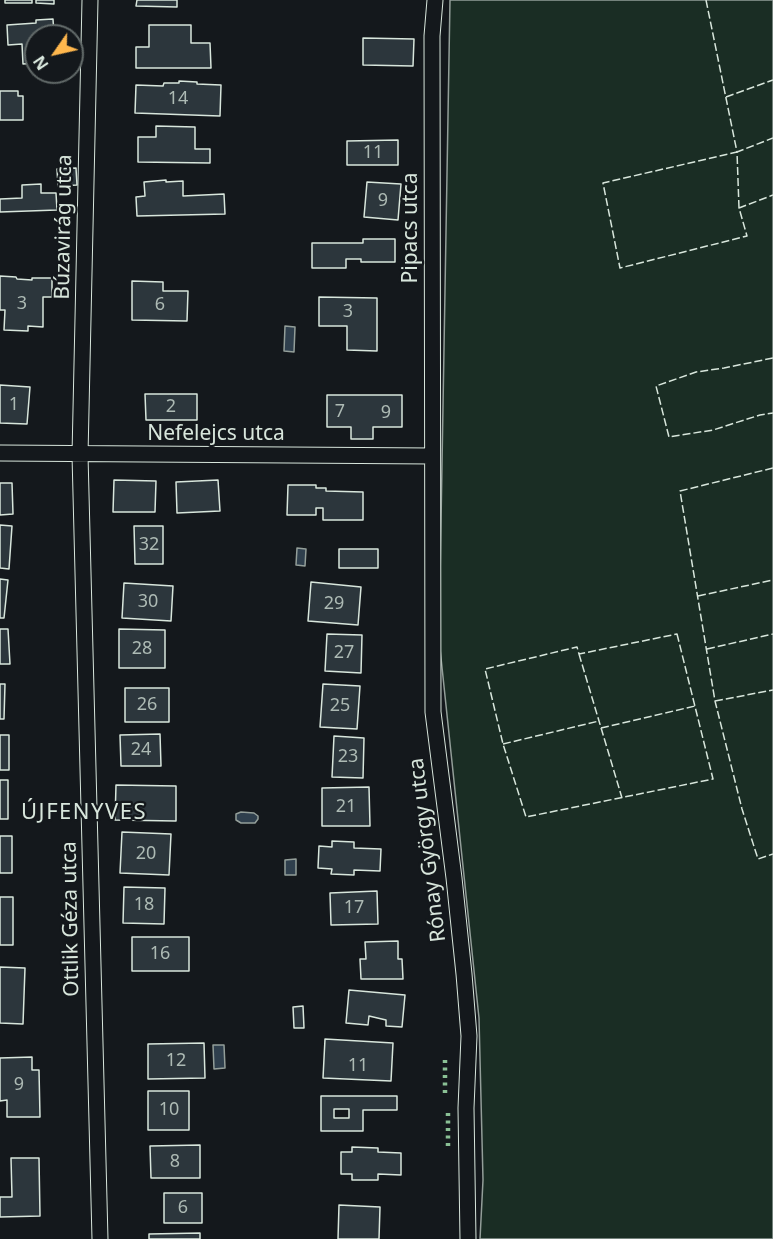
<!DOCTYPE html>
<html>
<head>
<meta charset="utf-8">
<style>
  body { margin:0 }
  #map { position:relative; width:773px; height:1239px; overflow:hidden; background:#14181c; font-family:"Noto Sans",sans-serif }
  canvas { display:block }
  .north { position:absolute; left:24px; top:24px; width:60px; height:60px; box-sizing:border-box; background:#14181c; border:2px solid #626a69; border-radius:50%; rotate:236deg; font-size:16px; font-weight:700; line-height:24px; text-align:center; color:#d8e6dc }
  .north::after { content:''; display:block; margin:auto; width:21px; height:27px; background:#ffb74d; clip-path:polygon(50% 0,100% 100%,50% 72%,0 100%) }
</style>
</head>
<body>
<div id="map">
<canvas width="773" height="1239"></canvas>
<div class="north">N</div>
</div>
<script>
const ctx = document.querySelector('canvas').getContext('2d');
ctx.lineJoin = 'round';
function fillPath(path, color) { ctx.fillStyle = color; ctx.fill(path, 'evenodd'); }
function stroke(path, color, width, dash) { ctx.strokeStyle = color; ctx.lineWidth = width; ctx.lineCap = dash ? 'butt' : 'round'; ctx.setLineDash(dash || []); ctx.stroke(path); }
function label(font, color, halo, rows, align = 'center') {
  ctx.font = font + ' "Noto Sans",sans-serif'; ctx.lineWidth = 4.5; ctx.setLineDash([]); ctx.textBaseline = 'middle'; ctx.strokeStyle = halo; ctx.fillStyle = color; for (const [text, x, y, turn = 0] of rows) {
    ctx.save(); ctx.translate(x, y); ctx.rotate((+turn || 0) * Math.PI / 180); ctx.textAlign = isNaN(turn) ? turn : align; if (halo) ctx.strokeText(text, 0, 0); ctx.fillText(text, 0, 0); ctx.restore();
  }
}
const green = new Path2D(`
  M 450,0 L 773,0 L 773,1239 L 480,1239 L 483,1180 L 479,1018 L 439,639 Z`);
fillPath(green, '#1a2d24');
stroke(green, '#939e99', 1.5);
const water = new Path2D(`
  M 285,326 L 295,327 L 294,352 L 284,351 Z
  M 297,548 L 306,549 L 305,566 L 296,565 Z
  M 241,812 L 254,813 L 258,816 L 258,819 L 255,823 L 241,823 L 236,820 L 236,814 Z
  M 296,859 L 296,875 L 285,875 L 285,860 Z
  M 213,1045 L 224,1045 L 225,1068 L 214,1069 Z`);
fillPath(water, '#2f3f4d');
stroke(water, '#939e99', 1.5);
const building = new Path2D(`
  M 5,0 L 32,0 L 32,3 L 5,3 Z
  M 36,0 L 54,0 L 54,4 L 36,3 Z
  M 137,0 L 177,0 L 177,7 L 136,6 Z
  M 53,19 L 54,36 L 36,36 L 36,63 L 23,64 L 22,44 L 8,45 L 7,25 L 36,23 L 36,20 Z
  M 149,25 L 191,25 L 191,43 L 210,43 L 211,68 L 136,68 L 136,47 L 149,47 Z
  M 363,38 L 414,39 L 413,66 L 363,65 Z
  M 179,81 L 197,82 L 197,84 L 221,85 L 220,116 L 135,113 L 136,85 L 163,86 L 164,83 L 179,83 Z
  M 0,91 L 18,91 L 18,96 L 23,96 L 23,120 L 0,120 Z
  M 156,126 L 195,127 L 195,149 L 210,149 L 210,163 L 138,162 L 138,137 L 156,137 Z
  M 398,140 L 398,165 L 347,165 L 347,141 Z
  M 76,168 L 77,185 L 58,186 L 57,169 Z
  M 166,180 L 166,182 L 183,181 L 183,196 L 224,194 L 225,214 L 137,216 L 136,197 L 145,196 L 144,182 Z
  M 367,182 L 401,184 L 398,220 L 364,217 Z
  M 41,184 L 41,193 L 56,193 L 57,210 L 0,212 L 0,199 L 22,198 L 22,185 Z
  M 363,239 L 395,239 L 395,262 L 361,262 L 361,259 L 346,259 L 346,268 L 312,268 L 312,243 L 363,243 Z
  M 0,276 L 16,277 L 17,279 L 32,280 L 32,278 L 52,278 L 52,297 L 43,297 L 43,327 L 28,326 L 28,331 L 4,330 L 5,310 L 0,310 Z
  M 132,281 L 163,282 L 163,291 L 188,291 L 187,321 L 132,320 Z
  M 319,297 L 377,298 L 377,351 L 347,350 L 347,326 L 319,326 Z
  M 0,385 L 30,387 L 27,424 L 0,423 Z
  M 145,394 L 197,394 L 197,420 L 146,420 Z
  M 327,395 L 402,395 L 402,427 L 373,427 L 373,439 L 351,439 L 351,427 L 327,427 Z
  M 114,480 L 156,481 L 155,512 L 113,512 Z
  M 218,480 L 220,511 L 177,513 L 176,482 Z
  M 0,483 L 12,483 L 13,514 L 0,515 Z
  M 288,485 L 316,485 L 316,488 L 326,488 L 326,491 L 363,492 L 363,520 L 323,520 L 323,508 L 316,508 L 316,515 L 287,515 Z
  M 0,525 L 12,526 L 9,569 L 0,568 Z
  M 134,526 L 163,526 L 163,564 L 135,564 Z
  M 339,549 L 378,549 L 378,568 L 339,568 Z
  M 0,579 L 8,580 L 4,618 L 0,618 Z
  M 311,582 L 361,587 L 358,625 L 308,621 Z
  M 124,583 L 173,586 L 171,621 L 122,618 Z
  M 0,629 L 8,629 L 10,664 L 0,664 Z
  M 119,629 L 165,630 L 165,668 L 119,668 Z
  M 327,634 L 362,635 L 361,673 L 325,671 Z
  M 0,684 L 5,684 L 4,719 L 0,719 Z
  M 323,684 L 360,686 L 357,729 L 320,727 Z
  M 125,688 L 169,688 L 169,722 L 125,722 Z
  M 160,734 L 161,766 L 121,766 L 120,735 Z
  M 0,735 L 9,735 L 9,770 L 0,770 Z
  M 334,736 L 364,738 L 363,778 L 332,777 Z
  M 0,780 L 8,780 L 8,819 L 0,819 Z
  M 116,785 L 176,786 L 176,821 L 115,820 Z
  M 369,787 L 370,826 L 322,826 L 322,788 Z
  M 122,832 L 171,834 L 169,875 L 120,873 Z
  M 0,836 L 12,836 L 12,873 L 0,873 Z
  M 332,841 L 354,842 L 354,848 L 381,849 L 380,871 L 354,870 L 354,875 L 331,874 L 332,869 L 318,868 L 319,846 L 332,847 Z
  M 124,887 L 165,888 L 164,924 L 123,923 Z
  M 377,891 L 378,924 L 331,925 L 330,893 Z
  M 0,897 L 13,897 L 13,945 L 0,945 Z
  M 132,937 L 189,937 L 189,971 L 132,971 Z
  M 398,941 L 398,959 L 402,959 L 403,979 L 361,979 L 360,959 L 366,959 L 365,942 Z
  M 0,967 L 25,968 L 23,1024 L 0,1023 Z
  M 349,990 L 405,995 L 402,1027 L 386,1026 L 386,1020 L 369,1016 L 368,1025 L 346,1023 Z
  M 303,1006 L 304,1028 L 294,1028 L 293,1007 Z
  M 325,1039 L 393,1043 L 391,1081 L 323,1078 Z
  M 204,1043 L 205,1078 L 148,1079 L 148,1044 Z
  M 32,1057 L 32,1070 L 39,1070 L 40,1117 L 7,1117 L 7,1100 L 0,1101 L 0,1058 Z
  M 148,1091 L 189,1091 L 189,1130 L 148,1130 Z
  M 321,1096 L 397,1096 L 397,1110 L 363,1110 L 363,1131 L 321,1131 ZM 334,1109 L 349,1109 L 349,1118 L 334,1118 Z
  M 200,1145 L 200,1178 L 151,1178 L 150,1146 Z
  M 352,1147 L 378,1148 L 378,1152 L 401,1153 L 401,1175 L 378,1174 L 378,1180 L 352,1180 L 352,1174 L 341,1174 L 341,1152 L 352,1152 Z
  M 11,1158 L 39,1158 L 40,1216 L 0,1217 L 0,1197 L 12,1197 Z
  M 164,1193 L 202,1193 L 202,1223 L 164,1223 Z
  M 339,1205 L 380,1207 L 379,1239 L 338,1239 Z
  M 200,1233 L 200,1239 L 149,1239 L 149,1234 Z`);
fillPath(building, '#2c363c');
stroke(building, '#d8e6dc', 1.5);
const minor = new Path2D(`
  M 90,0 L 80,455 L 100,1239
  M 435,0 L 432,36 L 433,712 L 454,878 L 464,974 L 469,1036 L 466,1108 L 468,1239
  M 0,453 L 432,456`);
stroke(minor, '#d8e6dc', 17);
stroke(minor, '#14181c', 15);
stroke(new Path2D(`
  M 445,1060 L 445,1093
  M 448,1146 L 448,1113`), '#8ac095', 4.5, [3, 4.5]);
stroke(new Path2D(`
  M 706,0 L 737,152 L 603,183 L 620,268 L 747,236 L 739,208 L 773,195
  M 726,97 L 773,80
  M 739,208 L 737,152 L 773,138
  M 773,358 L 724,368 L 696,372 L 656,386 L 669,437 L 713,430 L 760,415 L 773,413
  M 773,468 L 680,491 L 715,701 L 742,809 L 758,859 L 773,854
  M 698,596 L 773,580
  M 677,634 L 713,779 L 526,817 L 503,744 L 485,669 L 577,647 L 579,654 Z
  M 707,649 L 773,634
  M 579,654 L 622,798
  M 715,701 L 773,690
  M 601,728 L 695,706
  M 503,744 L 599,721`), '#d8e6dc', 1.5, [8, 3]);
label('18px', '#adbab4', null, [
  ["14",178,99],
  ["11",373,153],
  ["9",383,201],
  ["3",22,304],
  ["6",160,305],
  ["3",348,312],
  ["1",14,405],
  ["2",171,407],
  ["7",340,412],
  ["9",386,413],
  ["32",149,545],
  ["30",148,602],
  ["29",334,604],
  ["28",142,649],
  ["27",344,653],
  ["26",147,705],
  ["25",340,706],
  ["24",141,750],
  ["23",348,757],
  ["21",346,807],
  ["20",146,854],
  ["18",144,905],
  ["17",354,908],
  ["16",160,954],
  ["12",176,1061],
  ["11",358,1066],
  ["9",19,1085],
  ["10",169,1110],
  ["8",175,1162],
  ["6",183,1208]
]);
label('21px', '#d8e6dc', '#14181c', [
  ["Búzavirág utca",64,227,-89],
  ["Pipacs utca",411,228,-90],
  ["Nefelejcs utca",216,434],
  ["Rónay György utca",428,850,-97],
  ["Ottlik Géza utca",71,919,-91]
]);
ctx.letterSpacing = '1.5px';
label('22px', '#d8e6dc', '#14181c', [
  ["ÚJFENYVES",84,813]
]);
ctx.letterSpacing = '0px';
</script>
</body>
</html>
